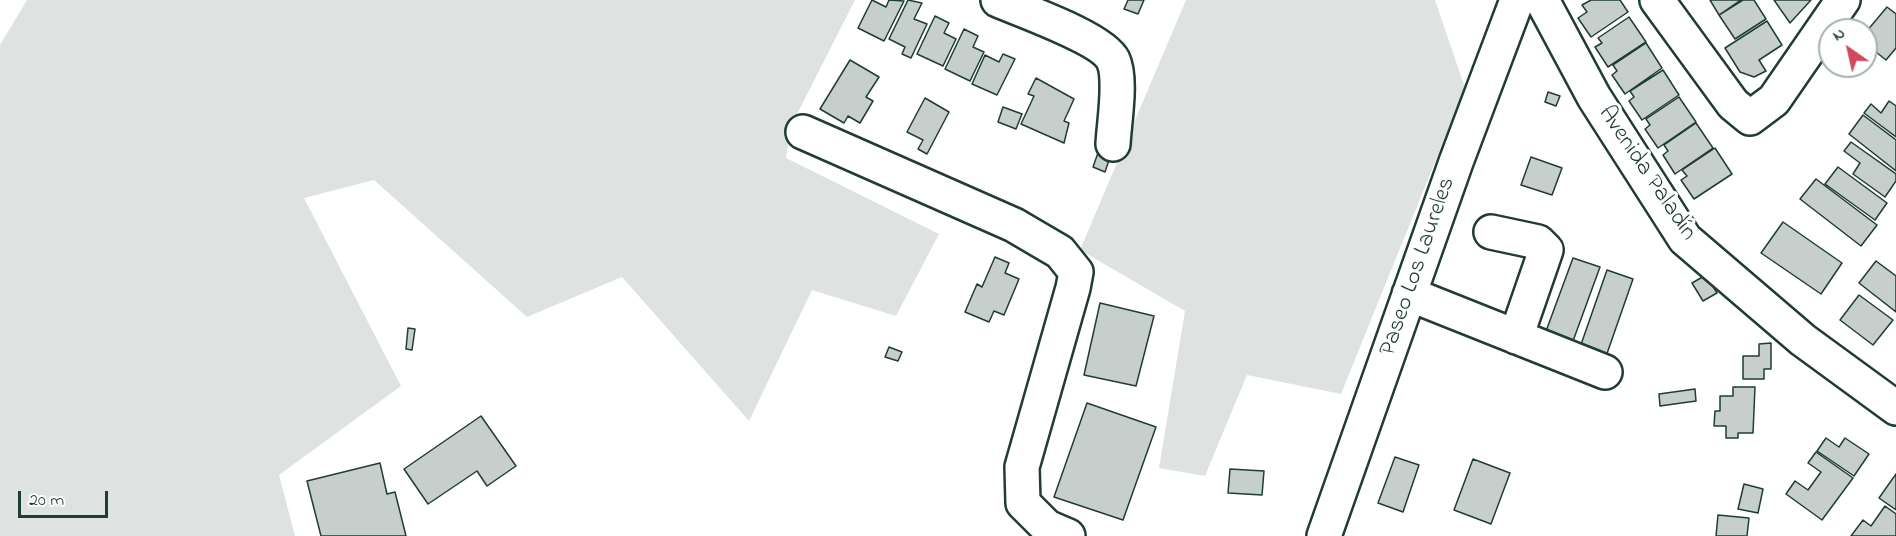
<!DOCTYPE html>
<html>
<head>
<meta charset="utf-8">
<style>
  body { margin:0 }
  #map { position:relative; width:1896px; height:536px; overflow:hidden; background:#fff; font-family:"Indie Flower",sans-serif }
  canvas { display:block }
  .north { position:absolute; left:1818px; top:18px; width:60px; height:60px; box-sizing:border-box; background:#fff; border:2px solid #a5b1ae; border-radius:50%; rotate:326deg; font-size:16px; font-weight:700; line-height:24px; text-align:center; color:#1f3d34 }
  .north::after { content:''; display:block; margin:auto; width:21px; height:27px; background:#d1495b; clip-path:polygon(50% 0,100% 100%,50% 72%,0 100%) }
  .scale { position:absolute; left:18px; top:491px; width:90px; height:27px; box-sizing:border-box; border:3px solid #1f3d34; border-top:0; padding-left:8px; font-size:18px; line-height:21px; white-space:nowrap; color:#1f3d34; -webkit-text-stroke:4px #fff; paint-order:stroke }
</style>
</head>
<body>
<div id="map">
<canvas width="1896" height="536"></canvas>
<div class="north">N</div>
<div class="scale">20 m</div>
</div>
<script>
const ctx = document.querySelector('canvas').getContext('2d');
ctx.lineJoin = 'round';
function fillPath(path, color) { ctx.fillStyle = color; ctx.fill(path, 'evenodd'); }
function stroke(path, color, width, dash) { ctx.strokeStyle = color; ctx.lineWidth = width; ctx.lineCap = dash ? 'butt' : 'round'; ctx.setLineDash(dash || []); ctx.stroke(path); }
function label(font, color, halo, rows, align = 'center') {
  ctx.font = font + ' "Indie Flower",sans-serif'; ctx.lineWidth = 6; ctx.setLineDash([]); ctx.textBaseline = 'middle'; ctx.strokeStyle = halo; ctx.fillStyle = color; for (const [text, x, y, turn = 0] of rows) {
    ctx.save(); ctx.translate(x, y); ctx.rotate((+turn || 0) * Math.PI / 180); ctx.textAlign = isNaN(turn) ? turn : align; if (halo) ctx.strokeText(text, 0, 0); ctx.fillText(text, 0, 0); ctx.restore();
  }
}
fillPath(new Path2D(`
  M 27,0 L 855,0 L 791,126 L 786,158 L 939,234 L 896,316 L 812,290 L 749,421 L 622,277 L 527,317 L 374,180 L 304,198 L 401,386 L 279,475 L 295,536 L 0,536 L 0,45 Z
  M 1186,0 L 1435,0 L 1465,88 L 1341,394 L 1247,375 L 1205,476 L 1159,468 L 1185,311 L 1080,250 Z`), '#dee3e2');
const building = new Path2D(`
  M 872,0 L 886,7 L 889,0 L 904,1 L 884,41 L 858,28 Z
  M 908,0 L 922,3 L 914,19 L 927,24 L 911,58 L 902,54 L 905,47 L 889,39 Z
  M 1128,0 L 1144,0 L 1138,14 L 1124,9 Z
  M 1591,0 L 1620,0 L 1628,12 L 1591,37 L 1578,18 L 1587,12 L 1582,5 Z
  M 1710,0 L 1741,0 L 1719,15 Z
  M 1743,0 L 1754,0 L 1766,19 L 1735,39 L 1719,15 Z
  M 1774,0 L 1811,0 L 1790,23 Z
  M 1887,7 L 1896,14 L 1896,48 L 1886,60 L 1866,44 L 1866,32 Z
  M 935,16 L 949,23 L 944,33 L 956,39 L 943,66 L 917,54 Z
  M 1629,17 L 1646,42 L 1608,67 L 1595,47 L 1602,43 L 1598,38 Z
  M 1767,21 L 1782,45 L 1759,60 L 1766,71 L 1754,77 L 1740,72 L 1725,48 Z
  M 964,29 L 978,36 L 973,47 L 984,52 L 970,81 L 945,69 Z
  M 1646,43 L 1662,68 L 1625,94 L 1612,75 L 1617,71 L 1613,65 Z
  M 1003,54 L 1015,59 L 997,95 L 972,84 L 985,55 L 999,62 Z
  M 850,60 L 879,77 L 866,97 L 873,101 L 860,123 L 848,116 L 844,123 L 820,109 Z
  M 1663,70 L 1679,95 L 1642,120 L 1629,101 L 1634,97 L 1630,91 Z
  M 1036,78 L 1074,99 L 1064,121 L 1069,123 L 1064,143 L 1021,124 L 1034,96 L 1028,94 Z
  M 1548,92 L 1560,96 L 1556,106 L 1545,102 Z
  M 1679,97 L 1696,122 L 1658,148 L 1645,129 L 1650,125 L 1646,119 Z
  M 925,98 L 949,112 L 927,154 L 918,149 L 923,140 L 907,132 Z
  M 1889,101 L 1896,106 L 1896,137 L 1864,113 L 1871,104 L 1881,113 Z
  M 1003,107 L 1022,114 L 1016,129 L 998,122 Z
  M 1863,115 L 1896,140 L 1896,171 L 1849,134 Z
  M 1696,123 L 1713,148 L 1675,174 L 1663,155 L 1668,151 L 1664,145 Z
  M 1851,142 L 1896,174 L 1896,181 L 1885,197 L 1853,174 L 1860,163 L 1844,151 Z
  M 1715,148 L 1732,174 L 1694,199 L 1681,180 L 1687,176 L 1682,170 Z
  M 1099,150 L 1111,154 L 1105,172 L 1093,167 Z
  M 1531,157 L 1562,168 L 1552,195 L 1521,185 Z
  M 1838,167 L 1887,203 L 1875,220 L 1825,184 Z
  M 1816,179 L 1877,225 L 1861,246 L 1800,199 Z
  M 1783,222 L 1842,263 L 1821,294 L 1761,253 Z
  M 995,257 L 1009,263 L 1005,273 L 1019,279 L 1004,315 L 994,311 L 989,322 L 965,312 L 977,284 L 982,287 Z
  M 1573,258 L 1600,267 L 1569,352 L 1542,342 Z
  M 1876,261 L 1896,276 L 1896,312 L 1859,283 Z
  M 1607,270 L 1633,279 L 1603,365 L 1577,356 Z
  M 1706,275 L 1717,293 L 1703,301 L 1692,283 Z
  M 1859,295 L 1893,320 L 1873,345 L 1840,320 Z
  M 1100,303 L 1154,316 L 1136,386 L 1084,375 Z
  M 408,328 L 415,329 L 412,350 L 406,349 Z
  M 1771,343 L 1771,369 L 1764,369 L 1764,379 L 1743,379 L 1743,356 L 1759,356 L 1759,344 Z
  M 889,347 L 902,352 L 898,361 L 885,357 Z
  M 1733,387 L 1755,387 L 1753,433 L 1738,433 L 1738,438 L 1726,438 L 1726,426 L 1714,426 L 1715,411 L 1720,411 L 1720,396 L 1733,396 Z
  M 1695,389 L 1696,401 L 1660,406 L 1659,394 Z
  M 1087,403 L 1156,427 L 1123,520 L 1054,497 Z
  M 481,416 L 516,466 L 487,486 L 477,471 L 428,504 L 404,469 Z
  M 1826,438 L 1839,447 L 1845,438 L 1869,454 L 1854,476 L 1817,451 Z
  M 1816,452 L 1853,478 L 1822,520 L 1786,494 L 1795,481 L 1808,490 L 1821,472 L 1808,463 Z
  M 1395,457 L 1419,465 L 1403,512 L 1378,503 Z
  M 1473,459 L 1510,473 L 1491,524 L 1454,510 Z
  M 380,463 L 387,494 L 395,492 L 406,536 L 321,536 L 307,481 Z
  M 1230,469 L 1264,471 L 1262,495 L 1228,493 Z
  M 1896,474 L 1896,510 L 1879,498 Z
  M 1744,484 L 1763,489 L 1758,513 L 1738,509 Z
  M 1885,506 L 1896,514 L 1896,536 L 1851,536 L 1863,520 L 1871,526 Z
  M 1718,515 L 1749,518 L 1747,536 L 1716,536 Z`);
fillPath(building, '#c7cfcc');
stroke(building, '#1f3d34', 1.5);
const minor = new Path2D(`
  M 998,0 C 1023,11 1102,38 1113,60 C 1122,79 1114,123 1113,144
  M 1542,0 L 1594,97 L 1685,239 L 1803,340 L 1896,408
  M 1657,0 L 1733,104 L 1750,118 L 1774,100 L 1843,0
  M 803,132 L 1014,225 L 1060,252 L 1076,272 L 1073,288 L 1022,467 L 1023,503 L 1047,527 L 1068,536
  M 1491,232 L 1538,242 L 1546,250 L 1516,337
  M 1409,294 L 1605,372
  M 1324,536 L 1456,162 L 1517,0`);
stroke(minor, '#1f3d34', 38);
stroke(minor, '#fff', 33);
label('24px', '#1f3d34', '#fff', [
  ["Avenida Paladín",1646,174,56],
  ["Paseo Los Laureles",1419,267,-71]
]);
</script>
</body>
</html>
